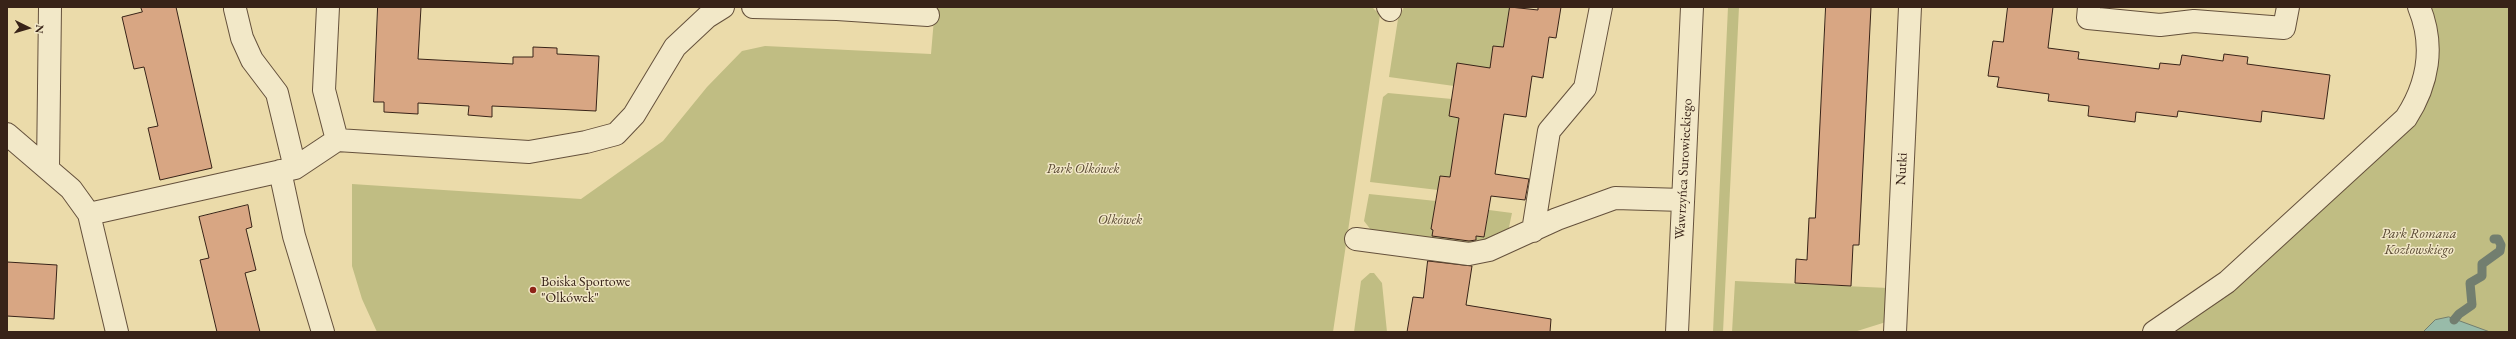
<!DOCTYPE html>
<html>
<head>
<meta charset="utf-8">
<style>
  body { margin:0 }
  #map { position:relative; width:2516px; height:339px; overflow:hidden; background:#ebdbaa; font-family:"EB Garamond",serif }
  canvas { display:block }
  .frame { position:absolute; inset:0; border:8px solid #382318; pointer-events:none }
  .north { position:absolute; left:8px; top:8px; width:40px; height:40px; -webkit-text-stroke:3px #f2e8c8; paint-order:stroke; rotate:95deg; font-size:11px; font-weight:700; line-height:16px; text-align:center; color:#382318 }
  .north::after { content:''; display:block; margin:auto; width:14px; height:18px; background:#382318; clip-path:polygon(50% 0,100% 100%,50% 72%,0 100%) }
</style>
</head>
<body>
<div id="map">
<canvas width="2516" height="339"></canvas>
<div class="frame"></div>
<div class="north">N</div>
</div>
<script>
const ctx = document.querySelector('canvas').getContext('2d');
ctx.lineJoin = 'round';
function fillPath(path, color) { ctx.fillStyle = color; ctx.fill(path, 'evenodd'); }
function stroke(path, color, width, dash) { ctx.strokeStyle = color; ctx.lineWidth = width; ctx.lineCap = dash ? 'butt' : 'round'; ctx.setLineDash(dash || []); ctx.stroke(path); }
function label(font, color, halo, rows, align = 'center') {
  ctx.font = font + ' "EB Garamond",serif'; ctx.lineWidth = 3; ctx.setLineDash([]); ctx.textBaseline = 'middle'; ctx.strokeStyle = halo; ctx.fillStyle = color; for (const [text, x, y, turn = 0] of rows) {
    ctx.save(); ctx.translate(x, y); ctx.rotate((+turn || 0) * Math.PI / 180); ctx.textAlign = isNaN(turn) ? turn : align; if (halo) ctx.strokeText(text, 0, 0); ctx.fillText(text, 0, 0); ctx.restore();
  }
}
fillPath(new Path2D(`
  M 935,7 L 1372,7 L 1380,15 L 1333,332 L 377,332 L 362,299 L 352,266 L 352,184 L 581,199 L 663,141 L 707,87 L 742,51 L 765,46 L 931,54 Z
  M 1404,7 L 1510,7 L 1503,47 L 1493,46 L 1490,68 L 1454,86 L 1389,77 L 1398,19 Z
  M 1728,7 L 1739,7 L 1723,332 L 1713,332 Z
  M 2430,7 L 2509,7 L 2509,332 L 2167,332 L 2316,215 L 2374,162 L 2413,122 L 2429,93 L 2436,77 L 2439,59 L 2433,13 Z
  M 1388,93 L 1452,99 L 1449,116 L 1459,118 L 1450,177 L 1440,176 L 1438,190 L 1370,182 L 1383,97 Z
  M 1369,194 L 1436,201 L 1431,229 L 1484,237 L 1489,210 L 1512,213 L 1508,232 L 1472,244 L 1371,230 L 1364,221 Z
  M 1370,273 L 1374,273 L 1382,283 L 1387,332 L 1354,332 L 1361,281 Z
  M 1735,281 L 1888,288 L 1886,322 L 1854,332 L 1732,332 Z`), '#c0bd83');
const water = new Path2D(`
  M 2449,317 L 2490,332 L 2423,332 L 2435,320 Z`);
fillPath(water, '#98bba9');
stroke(water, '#727e6f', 1);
stroke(new Path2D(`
  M 2454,320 L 2459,314 L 2472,305 L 2470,283 L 2482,276 L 2482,264 L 2500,251 L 2501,245 L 2498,239 L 2494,239`), '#727e6f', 9);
const building = new Path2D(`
  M 141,7 L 176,7 L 212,168 L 160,180 L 148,128 L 158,126 L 144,67 L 134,69 L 122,17 L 142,12 Z
  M 378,7 L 421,7 L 418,59 L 513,64 L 513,57 L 533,57 L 533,47 L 557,48 L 557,54 L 599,56 L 596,111 L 492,106 L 492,117 L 468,115 L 469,106 L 418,103 L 418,114 L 384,112 L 384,102 L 374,102 Z
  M 1510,7 L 1538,10 L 1538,7 L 1561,7 L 1556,38 L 1549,37 L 1543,78 L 1532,76 L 1526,117 L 1504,114 L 1495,174 L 1529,179 L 1525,200 L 1491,196 L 1484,237 L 1476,236 L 1476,240 L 1469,241 L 1432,236 L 1433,230 L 1431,229 L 1440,176 L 1450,177 L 1459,118 L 1449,116 L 1457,63 L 1490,68 L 1493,46 L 1503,47 Z
  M 1826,7 L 1871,7 L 1859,245 L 1853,245 L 1851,286 L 1795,283 L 1796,259 L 1807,260 L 1809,218 L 1815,218 Z
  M 2008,7 L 2053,7 L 2048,48 L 2079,52 L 2078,59 L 2159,69 L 2160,63 L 2180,65 L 2182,55 L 2223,61 L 2224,54 L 2248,57 L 2247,64 L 2330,75 L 2324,119 L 2262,111 L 2261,122 L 2178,111 L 2177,117 L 2136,112 L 2135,122 L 2088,116 L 2089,106 L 2048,101 L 2049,94 L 1997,87 L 1999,77 L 1988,76 L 1993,41 L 2003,42 Z
  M 248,205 L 252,227 L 246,229 L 256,270 L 245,273 L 260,332 L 217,332 L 200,260 L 209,258 L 199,217 Z
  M 1428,261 L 1472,266 L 1466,305 L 1551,319 L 1550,332 L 1407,332 L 1413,297 L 1423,298 Z
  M 7,262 L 57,265 L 54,319 L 7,316 Z`);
fillPath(building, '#d8a683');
stroke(building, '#382318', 1);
const minor = new Path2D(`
  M 328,7 L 324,90 L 337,140
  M 753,7 L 837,9 L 928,15
  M 1388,7 L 1390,10
  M 2089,7 L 2088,18 L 2160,25 L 2194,21 L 2284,28 L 2288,7
  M 235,9 L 242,38 L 252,60 L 277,93 L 295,168
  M 7,134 L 71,189 L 89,214 L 295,168 L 337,140 L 529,152 L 586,142 L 616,134 L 634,115 L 675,47 L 707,17 L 723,7
  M 48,168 L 50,7
  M 280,171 L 294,236 L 323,332
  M 89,214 L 117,332
  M 1533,231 L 1549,131 L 1585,88 L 1601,7
  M 1356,239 L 1469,254 L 1489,250 L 1557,219 L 1615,198 L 1683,200
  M 1677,332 L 1692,7
  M 1895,332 L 1910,7
  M 2154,332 L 2227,282 L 2406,118 C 2428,84 2435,46 2419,7`);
stroke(minor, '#65513c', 24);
stroke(minor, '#f2e8c8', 22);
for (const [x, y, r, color] of [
  [533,290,4,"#8f2418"]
]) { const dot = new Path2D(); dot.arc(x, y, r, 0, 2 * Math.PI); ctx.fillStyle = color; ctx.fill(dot); stroke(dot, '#f2e8c8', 1.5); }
label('italic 14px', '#5a4a33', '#f2e8c8', [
  ["Park Olkówek",1083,169],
  ["Olkówek",1120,220],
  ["Park Romana",2419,234],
  ["Kozłowskiego",2419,250]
]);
label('14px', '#382318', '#f2e8c8', [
  ["Wawrzyńca Surowieckiego",1684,169,-87],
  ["Nutki",1902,169,-87]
]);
label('14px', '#382318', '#f2e8c8', [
  ["Boiska Sportowe",541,282],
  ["\"Olkówek\"",541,298]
], 'left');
</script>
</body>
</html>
